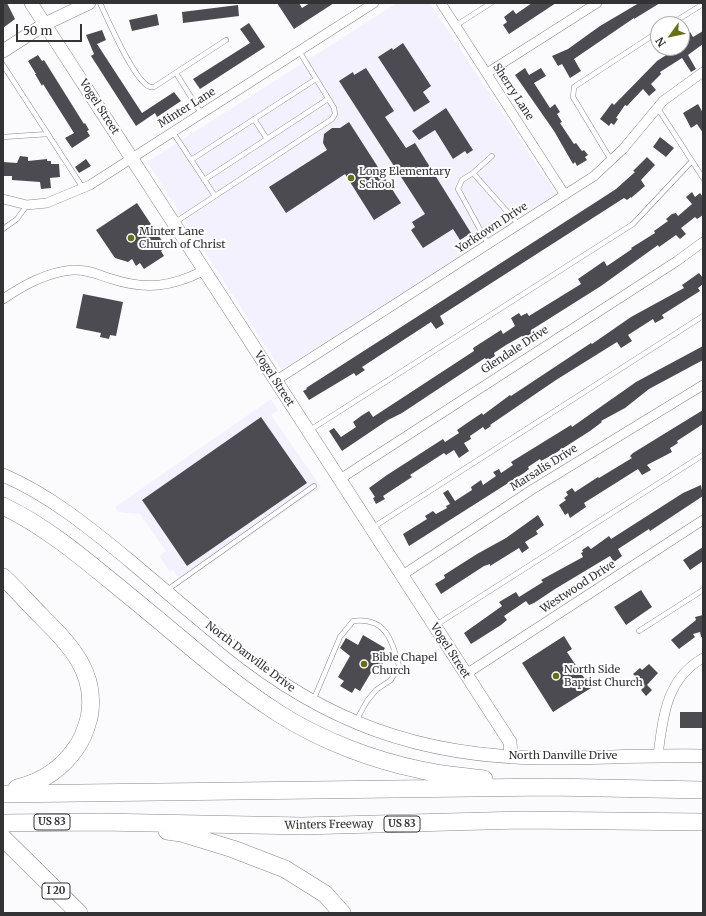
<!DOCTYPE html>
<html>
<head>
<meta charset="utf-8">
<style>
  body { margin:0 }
  #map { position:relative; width:706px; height:916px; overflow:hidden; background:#fbfbfe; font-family:Merriweather,serif }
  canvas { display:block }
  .frame { position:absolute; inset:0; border:4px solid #333235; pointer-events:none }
  .north { position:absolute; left:650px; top:16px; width:40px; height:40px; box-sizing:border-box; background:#fff; border:1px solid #adadae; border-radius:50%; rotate:237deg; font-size:11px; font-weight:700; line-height:16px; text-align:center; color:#333235 }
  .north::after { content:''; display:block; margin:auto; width:14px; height:18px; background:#687017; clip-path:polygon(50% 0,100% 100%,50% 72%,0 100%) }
  .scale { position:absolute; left:16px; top:24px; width:66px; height:18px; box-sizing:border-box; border:2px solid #333235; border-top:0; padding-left:5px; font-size:12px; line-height:14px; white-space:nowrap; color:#333235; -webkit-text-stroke:3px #fff; paint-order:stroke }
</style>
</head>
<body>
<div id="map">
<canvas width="706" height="916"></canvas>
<div class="frame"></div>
<div class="north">N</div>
<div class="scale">50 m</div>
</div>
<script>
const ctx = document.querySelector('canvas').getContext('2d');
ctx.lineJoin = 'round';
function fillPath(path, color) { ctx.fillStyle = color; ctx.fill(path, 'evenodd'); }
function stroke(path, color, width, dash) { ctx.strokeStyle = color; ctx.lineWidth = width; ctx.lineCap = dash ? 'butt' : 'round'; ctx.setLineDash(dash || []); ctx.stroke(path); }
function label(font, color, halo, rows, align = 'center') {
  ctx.font = font + ' Merriweather,serif'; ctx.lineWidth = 4; ctx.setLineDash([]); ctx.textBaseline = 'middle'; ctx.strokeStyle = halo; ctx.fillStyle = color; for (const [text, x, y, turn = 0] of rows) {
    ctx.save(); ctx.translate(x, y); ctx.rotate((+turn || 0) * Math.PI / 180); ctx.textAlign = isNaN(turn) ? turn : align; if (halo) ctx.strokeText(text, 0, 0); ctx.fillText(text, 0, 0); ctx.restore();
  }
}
fillPath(new Path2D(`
  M 397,3 L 430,3 L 556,194 L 281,370 L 147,162 Z
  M 271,399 L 278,410 L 271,415 L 321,487 L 182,583 L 173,570 L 170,572 L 159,556 L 166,551 L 140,514 L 118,512 L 115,507 Z`), '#f4f1ff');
fillPath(new Path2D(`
  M 3,3 L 7,3 L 15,19 L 3,28 Z
  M 277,3 L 299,3 L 302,8 L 310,3 L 334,3 L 294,29 Z
  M 532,3 L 556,3 L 509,34 L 503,25 L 507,22 L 504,17 L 513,10 L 516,14 Z
  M 639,3 L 660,3 L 634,19 L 634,18 L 574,59 L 581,71 L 570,78 L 562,64 L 558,66 L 552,56 L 568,49 L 600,26 Z
  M 238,5 L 239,16 L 183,23 L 182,12 Z
  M 157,14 L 159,25 L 132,31 L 129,20 Z
  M 249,23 L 265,47 L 200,89 L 193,79 L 250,43 L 240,29 Z
  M 102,30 L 106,40 L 97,44 L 142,113 L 174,92 L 181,101 L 157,117 L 155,113 L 136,126 L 91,56 L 94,54 L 86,35 Z
  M 703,31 L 703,44 L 688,55 L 696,69 L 691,72 L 682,58 L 660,72 L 661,74 L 651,84 L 656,90 L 649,96 L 643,89 L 627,106 L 625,105 L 616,118 L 618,119 L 614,125 L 611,123 L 609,126 L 600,119 L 612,103 L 614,105 L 657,61 L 677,48 L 682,48 L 682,36 L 690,32 L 693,37 Z
  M 403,43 L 431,86 L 423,92 L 430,102 L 414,112 L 378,57 L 392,48 L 393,50 Z
  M 38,55 L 42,61 L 44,60 L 84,124 L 85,123 L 89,130 L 87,131 L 90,136 L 72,148 L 65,138 L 74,133 L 43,84 L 42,86 L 35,74 L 36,74 L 28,61 Z
  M 366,68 L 394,111 L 385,117 L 406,148 L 415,143 L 471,233 L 460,240 L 453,229 L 423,248 L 411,230 L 415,227 L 412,222 L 425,214 L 339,81 L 353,72 L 354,75 Z
  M 525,68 L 529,75 L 541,68 L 546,76 L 534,83 L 550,108 L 555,104 L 560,112 L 557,114 L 562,122 L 560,123 L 574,144 L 576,143 L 582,151 L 584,150 L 588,155 L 585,157 L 587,160 L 577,166 L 575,162 L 573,164 L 554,131 L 515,75 Z
  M 698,104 L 703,113 L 703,133 L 697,124 L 691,128 L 683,113 Z
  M 446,108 L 473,150 L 467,154 L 465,151 L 453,159 L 435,130 L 419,140 L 412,131 Z
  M 349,122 L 401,203 L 374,220 L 345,174 L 286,213 L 269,187 L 327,150 L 323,143 L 324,134 L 332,128 L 340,128 Z
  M 660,137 L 674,148 L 666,157 L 653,147 Z
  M 20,156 L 28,157 L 28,161 L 47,159 L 47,161 L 51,161 L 51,164 L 59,164 L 60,177 L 50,178 L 51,188 L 41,189 L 40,182 L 12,180 L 12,176 L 3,176 L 3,162 L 17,163 Z
  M 647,157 L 655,165 L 641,180 L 645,186 L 631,198 L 631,197 L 627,200 L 624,198 L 440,316 L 444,324 L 436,329 L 431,322 L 362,367 L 365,370 L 356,376 L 354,373 L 309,400 L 303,391 L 307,389 L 306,388 L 596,202 L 616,189 L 635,172 L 633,171 Z
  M 86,159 L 91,166 L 79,173 L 75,167 Z
  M 692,192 L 695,197 L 700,193 L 703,197 L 703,215 L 697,219 L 695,217 L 681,228 L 686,234 L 680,239 L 676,235 L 659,247 L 658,245 L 601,286 L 536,327 L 531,330 L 533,333 L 524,339 L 522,336 L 506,345 L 494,353 L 495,356 L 487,361 L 485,358 L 402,413 L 388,420 L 342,451 L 329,431 L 334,428 L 341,437 L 356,427 L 353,422 L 361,416 L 369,411 L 373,417 L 474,351 L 473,348 L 501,330 L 503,334 L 515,326 L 511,318 L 519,313 L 521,316 L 527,313 L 529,316 L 581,284 L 578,279 L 604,261 L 607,266 L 632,249 L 631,248 L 655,233 L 654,231 L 668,221 L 666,219 L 672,214 L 676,213 L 678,216 L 692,204 L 686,197 Z
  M 137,203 L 166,247 L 161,251 L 164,256 L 144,269 L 140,263 L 136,266 L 132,259 L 128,262 L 115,258 L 96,230 Z
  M 699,273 L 703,278 L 703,284 L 698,288 L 700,291 L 662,315 L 664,318 L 655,323 L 653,319 L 628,335 L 632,341 L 621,348 L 617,342 L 556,380 L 490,425 L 491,426 L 485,430 L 483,427 L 470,436 L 471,439 L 464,443 L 469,451 L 459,458 L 454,450 L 446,455 L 444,453 L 410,475 L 412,477 L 383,496 L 385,499 L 376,504 L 373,498 L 375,497 L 369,488 L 387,475 L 443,439 L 445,442 L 459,433 L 457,430 L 470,421 L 482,413 L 483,415 L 510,395 L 511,396 L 591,343 L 592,344 L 631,317 L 684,288 L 682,285 Z
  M 83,294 L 123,302 L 116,336 L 110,335 L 109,339 L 100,337 L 101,333 L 76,328 Z
  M 703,346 L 703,360 L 649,389 L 625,408 L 601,421 L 602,422 L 590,431 L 554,454 L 541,461 L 540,459 L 528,467 L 529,469 L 524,473 L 409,546 L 403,534 L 427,519 L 425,516 L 433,511 L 436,514 L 447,508 L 446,506 L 450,504 L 443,493 L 448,490 L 455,501 L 472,490 L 471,487 L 481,480 L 483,485 L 496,476 L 493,472 L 499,469 L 501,473 L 513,465 L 511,462 L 571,425 L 572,427 L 636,382 Z
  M 703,410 L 703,424 L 677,441 L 678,443 L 670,448 L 672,452 L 647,465 L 651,470 L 642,475 L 638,469 L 584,503 L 586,507 L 570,518 L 568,513 L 565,515 L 559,505 L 566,500 L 564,498 L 568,495 L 566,492 L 572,488 L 575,492 L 598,477 L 599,478 L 632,458 L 630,456 L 633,453 Z
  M 261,417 L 307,483 L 187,566 L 142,500 Z
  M 701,485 L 703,496 L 650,531 L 649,529 L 618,549 L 622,556 L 614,562 L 610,556 L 555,589 L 534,603 L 529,605 L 526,601 L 504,616 L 507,620 L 501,625 L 471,644 L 464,633 L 502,606 L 499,602 L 516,592 L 519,597 L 543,582 L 541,580 L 583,557 L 581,553 L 583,552 L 582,550 L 588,546 L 591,549 L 609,536 L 611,539 L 683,493 Z
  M 538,515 L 544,525 L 536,531 L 538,534 L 525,542 L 529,548 L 522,553 L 519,548 L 490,566 L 490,564 L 484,566 L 441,594 L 435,584 L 445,578 L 444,575 L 477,554 L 506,538 Z
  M 703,547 L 703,561 L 690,570 L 683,560 Z
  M 641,590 L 652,607 L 626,625 L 614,607 Z
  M 703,615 L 703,637 L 701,637 L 700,632 L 693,634 L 695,637 L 679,649 L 671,640 L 696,620 L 695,617 Z
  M 363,635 L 385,648 L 378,660 L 383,663 L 380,669 L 375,666 L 360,691 L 355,688 L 352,693 L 340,686 L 344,681 L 338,677 L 350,656 L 340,648 L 346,638 L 358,645 Z
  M 564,636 L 572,649 L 567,652 L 591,688 L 553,712 L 522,663 Z
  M 649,664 L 658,673 L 647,685 L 652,690 L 646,696 L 641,690 L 643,688 L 634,678 L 636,677 L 633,674 L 640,668 L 642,670 Z
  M 680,712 L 703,712 L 703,728 L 680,728 Z`), '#4c4b52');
const lane = new Path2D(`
  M 100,3 C 108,20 134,81 150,87 L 154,87 L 226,40
  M 671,24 L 703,4
  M 455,26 L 491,3
  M 3,65 L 83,188
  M 176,73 L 201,113
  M 657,107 L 703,178
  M 254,119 L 267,139
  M 172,131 L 215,196
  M 3,137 L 48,134
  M 191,160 L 316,79
  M 611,160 L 573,97 L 574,87 L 658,32
  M 473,173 L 492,156
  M 204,180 L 328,99
  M 174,223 L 332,119 L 335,114 L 334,108 L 299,51
  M 3,229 L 17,219 L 27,205
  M 488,244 L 458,189 L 462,180 L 473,173 L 519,225
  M 310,430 L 633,224 L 692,161
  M 372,528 L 703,316
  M 167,590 L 314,486
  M 436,625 L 703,455
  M 639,631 L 703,590
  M 313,701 L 340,637 L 353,621 C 385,617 392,639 399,666 L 391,680 L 376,690 L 367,701 L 356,721`);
const street = new Path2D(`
  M 441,3 L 565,195
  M 487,73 L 597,3
  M 3,199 L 27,205 L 47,203 L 90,185 L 374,3
  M 3,299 C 24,285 47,272 73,270 C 86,269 99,275 112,279 C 146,290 171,287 203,271
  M 275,381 L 594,176 L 623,149 L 663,101 L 703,72
  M 340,479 L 677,261 L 703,242
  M 401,576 L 533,489 L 703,385
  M 466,674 L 703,520
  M 658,755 C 663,717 666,679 703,658`);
const secondary = new Path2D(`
  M 31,3 C 190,250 350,496 510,742 L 511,757
  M 3,51 L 45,24 L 89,3
  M 3,475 C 50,495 91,529 130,561 C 163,589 196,617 230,645 C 326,723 421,757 545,758 C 598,758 650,755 703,756`);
const highway = new Path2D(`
  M 3,506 C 49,528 89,563 128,595 C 178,635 225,679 278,713 C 320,740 372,760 421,770 C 442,775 463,776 484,779
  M 3,577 C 16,589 28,603 41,616 C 70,645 98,673 89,718 C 86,729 83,739 76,748 C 61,770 42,782 17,788
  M 3,794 L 550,787 L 703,790
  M 3,823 L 101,822 L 302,826 L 522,820 L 703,822
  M 167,831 L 181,833 L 233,849 L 285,869 L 325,894 L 342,913
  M 3,838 L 79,913`);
stroke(lane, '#89878f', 5.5);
stroke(street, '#89878f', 10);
stroke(secondary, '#89878f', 14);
stroke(highway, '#89878f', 18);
stroke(lane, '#fff', 4.5);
stroke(street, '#fff', 9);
stroke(secondary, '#fff', 13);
stroke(highway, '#fff', 17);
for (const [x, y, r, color] of [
  [351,178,4,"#687017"],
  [131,238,4,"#687017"],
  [364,664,4,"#687017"],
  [556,676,4,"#687017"]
]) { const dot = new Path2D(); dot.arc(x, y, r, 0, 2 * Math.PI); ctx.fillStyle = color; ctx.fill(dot); stroke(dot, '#fff', 1.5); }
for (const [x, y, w] of [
  [52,822,36],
  [402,824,36],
  [56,891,28]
]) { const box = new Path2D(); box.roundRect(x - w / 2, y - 8, w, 16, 3); ctx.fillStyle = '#fff'; ctx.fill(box); stroke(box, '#333235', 1); }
label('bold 10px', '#333235', null, [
  ["US 83",52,822],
  ["US 83",402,824],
  ["I 20",56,891]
]);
label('11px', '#333235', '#fff', [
  ["Sherry Lane",513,92,57],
  ["Vogel Street",99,107,57],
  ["Minter Lane",187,108,-32],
  ["Yorktown Drive",492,228,-33],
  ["Glendale Drive",515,350,-33],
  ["Vogel Street",274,379,57],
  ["Marsalis Drive",544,468,-32],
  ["Westwood Drive",578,587,-33],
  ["Vogel Street",450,651,57],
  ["North Danville Drive",250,657,37],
  ["North Danville Drive",563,756],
  ["Winters Freeway",329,825,-1]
]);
label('11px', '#333235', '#fff', [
  ["Long Elementary",359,172],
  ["School",359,185],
  ["Minter Lane",139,232],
  ["Church of Christ",139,245],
  ["Bible Chapel",372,658],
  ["Church",372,671],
  ["North Side",564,670],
  ["Baptist Church",564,683]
], 'left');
</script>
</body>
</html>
